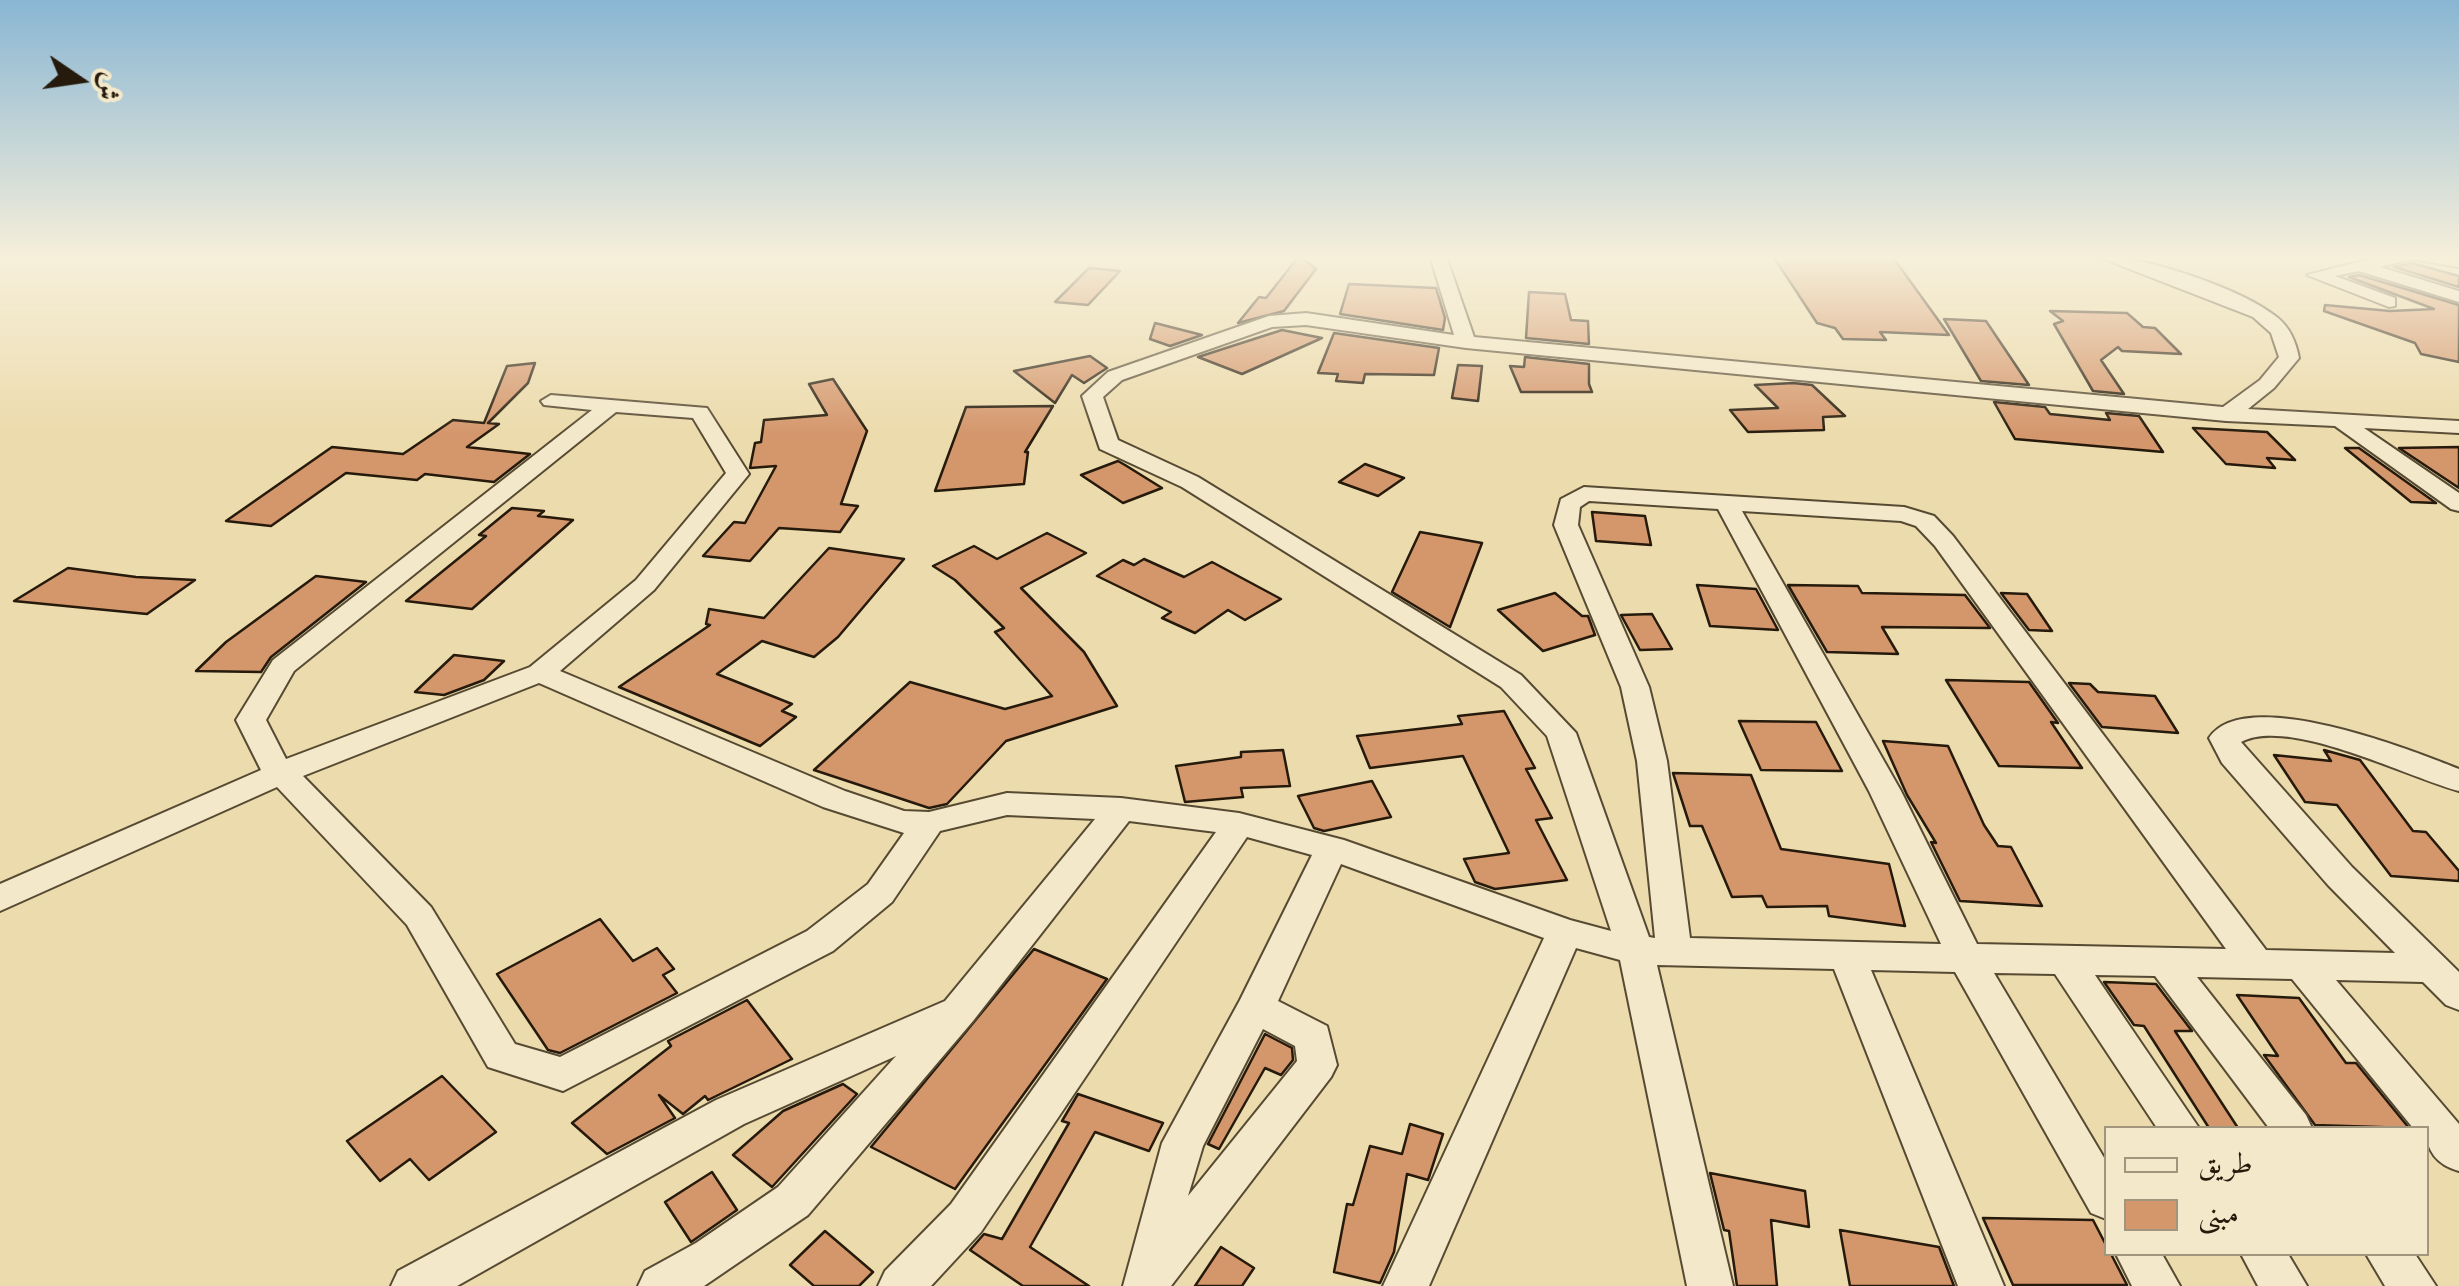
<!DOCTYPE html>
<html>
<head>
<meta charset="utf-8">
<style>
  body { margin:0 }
  #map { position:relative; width:2459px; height:1286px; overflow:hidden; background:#ecdbac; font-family:Alegreya,Amiri,serif }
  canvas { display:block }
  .legend { position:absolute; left:2104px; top:1126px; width:325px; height:130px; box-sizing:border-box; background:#f3e8c9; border:2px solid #a1967d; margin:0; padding:12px 18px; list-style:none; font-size:30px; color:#251a0b }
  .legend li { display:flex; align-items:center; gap:20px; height:50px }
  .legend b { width:50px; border:2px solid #a1967d }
  .north { position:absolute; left:30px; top:30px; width:100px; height:100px; -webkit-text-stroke:8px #f3e8c9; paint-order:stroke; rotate:103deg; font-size:28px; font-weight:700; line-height:40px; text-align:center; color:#251a0b }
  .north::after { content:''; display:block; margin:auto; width:35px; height:45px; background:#251a0b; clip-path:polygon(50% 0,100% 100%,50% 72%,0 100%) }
</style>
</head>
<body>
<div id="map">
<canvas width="2459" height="1286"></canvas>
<ul class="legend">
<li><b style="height:12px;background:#f3e8c9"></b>طريق</li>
<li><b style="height:28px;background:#d4966b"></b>مبنى</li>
</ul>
<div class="north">ش</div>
</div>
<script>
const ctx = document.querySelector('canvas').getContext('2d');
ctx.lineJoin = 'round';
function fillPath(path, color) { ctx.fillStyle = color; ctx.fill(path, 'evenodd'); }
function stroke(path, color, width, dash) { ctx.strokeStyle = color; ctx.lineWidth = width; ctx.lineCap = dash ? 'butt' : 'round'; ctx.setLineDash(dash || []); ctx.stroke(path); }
const building = new Path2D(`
  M 1299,256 L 1316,269 L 1284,311 L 1238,323 L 1259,297 L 1266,298 Z
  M 1773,256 L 1892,256 L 1949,335 L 1880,332 L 1886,340 L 1843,339 L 1835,328 L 1817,323 Z
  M 2412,263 L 2459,276 L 2459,287 L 2394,267 Z
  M 1089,268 L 1120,271 L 1088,305 L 1055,302 Z
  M 2359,275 L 2459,305 L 2459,362 L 2421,354 L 2415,343 L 2324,311 L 2325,305 L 2390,311 L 2434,309 L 2349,277 Z
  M 1349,284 L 1436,288 L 1445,318 L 1443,330 L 1340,314 Z
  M 1529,292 L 1565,294 L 1571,320 L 1588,321 L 1589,344 L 1526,338 Z
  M 2050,311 L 2127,313 L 2143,327 L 2155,328 L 2181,354 L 2122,351 L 2118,347 L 2101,360 L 2124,394 L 2093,391 L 2054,324 L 2063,321 Z
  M 1944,319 L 1986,321 L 2029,385 L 1981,381 Z
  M 1155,323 L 1202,335 L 1170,346 L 1150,339 Z
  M 1282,330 L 1322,338 L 1242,374 L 1198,357 Z
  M 1334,333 L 1439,348 L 1434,375 L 1365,374 L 1363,383 L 1336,381 L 1338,374 L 1318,373 Z
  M 1090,356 L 1107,368 L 1084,383 L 1072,375 L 1055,403 L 1014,371 Z
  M 1525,357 L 1589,364 L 1589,384 L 1592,392 L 1521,392 L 1510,366 L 1524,367 Z
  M 535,363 L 528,383 L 488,423 L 499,424 L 467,447 L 530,454 L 494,482 L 425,474 L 417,480 L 346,473 L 271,526 L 226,521 L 332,447 L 403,454 L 453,420 L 484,423 L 507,366 Z
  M 1458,365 L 1482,366 L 1478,401 L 1452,398 Z
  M 833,379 L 867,431 L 841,504 L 858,506 L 840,532 L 779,528 L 750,561 L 703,556 L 734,522 L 745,523 L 776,466 L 750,468 L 755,443 L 761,442 L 764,420 L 827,415 L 809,384 Z
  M 1793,383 L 1812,385 L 1845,416 L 1823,417 L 1824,430 L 1748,432 L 1730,410 L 1778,408 L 1755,385 Z
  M 1994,402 L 2045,407 L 2050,414 L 2110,420 L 2106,413 L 2139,416 L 2163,452 L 2015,439 Z
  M 1053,406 L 1025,452 L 1028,452 L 1024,484 L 935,491 L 966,407 Z
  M 2193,428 L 2267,432 L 2295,460 L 2267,458 L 2275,468 L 2226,464 Z
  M 2459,447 L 2459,488 L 2399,448 Z
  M 2345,448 L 2359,448 L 2436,503 L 2411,502 Z
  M 1118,461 L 1125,465 L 1162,488 L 1123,503 L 1081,475 Z
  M 1365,464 L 1404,478 L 1378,496 L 1339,482 Z
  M 512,508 L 544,511 L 538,516 L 573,520 L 472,609 L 406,601 L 486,536 L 479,535 Z
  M 1592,512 L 1645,516 L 1651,545 L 1596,541 Z
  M 1420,532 L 1482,543 L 1450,627 L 1392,592 Z
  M 1047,533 L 1086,553 L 1021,588 L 1084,652 L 1117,706 L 1006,741 L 947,804 L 929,808 L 814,770 L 910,682 L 1005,709 L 1052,696 L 995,632 L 1004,628 L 955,580 L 933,566 L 974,546 L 997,559 Z
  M 829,548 L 904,559 L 838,637 L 814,657 L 762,641 L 717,674 L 792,704 L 782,711 L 796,717 L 760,746 L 619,687 L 710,625 L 706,624 L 709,609 L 764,618 Z
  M 1144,559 L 1184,577 L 1212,562 L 1281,599 L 1245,620 L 1228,610 L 1195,633 L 1162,618 L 1171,612 L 1097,576 L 1123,560 L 1134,565 Z
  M 68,568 L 136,577 L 195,580 L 147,614 L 14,601 Z
  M 316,576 L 366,582 L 271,657 L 261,672 L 196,671 L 226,642 Z
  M 1697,585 L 1756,589 L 1778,630 L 1710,626 Z
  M 1788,585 L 1858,586 L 1862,593 L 1965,595 L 1990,628 L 1882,627 L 1898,654 L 1827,652 Z
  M 1555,593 L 1582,616 L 1588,616 L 1595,635 L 1543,651 L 1498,610 Z
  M 2001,593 L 2027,594 L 2052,631 L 2029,630 Z
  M 1652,614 L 1672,649 L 1640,650 L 1621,615 Z
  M 454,655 L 504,661 L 484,680 L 444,695 L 415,692 Z
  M 1946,680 L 2029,682 L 2058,723 L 2051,722 L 2082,768 L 1999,766 Z
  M 2069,683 L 2090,684 L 2098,692 L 2155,696 L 2178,733 L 2102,727 Z
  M 1504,711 L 1535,768 L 1526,769 L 1552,818 L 1536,820 L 1567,880 L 1495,889 L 1475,882 L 1464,859 L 1509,853 L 1463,756 L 1370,768 L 1357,736 L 1462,724 L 1458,716 Z
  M 1739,721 L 1816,722 L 1842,771 L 1761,770 Z
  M 1883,741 L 1948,746 L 1984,825 L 1998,846 L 2011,847 L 2042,906 L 1960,901 L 1931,842 L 1936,843 L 1907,795 Z
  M 1283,750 L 1290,786 L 1241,788 L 1243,797 L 1185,802 L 1176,766 L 1241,757 L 1241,752 Z
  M 2324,750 L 2360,760 L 2413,831 L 2426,832 L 2459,871 L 2459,881 L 2391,876 L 2337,805 L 2305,802 L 2274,755 L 2331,761 Z
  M 1673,773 L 1751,775 L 1781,849 L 1889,864 L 1905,926 L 1829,916 L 1827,906 L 1767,907 L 1762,896 L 1732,897 L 1702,826 L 1690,826 Z
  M 1372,781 L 1391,817 L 1324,831 L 1314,828 L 1298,796 Z
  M 600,919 L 633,961 L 657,948 L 674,969 L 663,975 L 677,993 L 560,1053 L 548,1050 L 497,974 Z
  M 1034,949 L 1107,979 L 955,1189 L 871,1147 Z
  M 2104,982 L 2156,984 L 2192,1031 L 2175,1031 L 2238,1128 L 2209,1128 L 2144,1026 L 2134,1025 Z
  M 2237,995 L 2299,998 L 2346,1063 L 2356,1063 L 2409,1128 L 2315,1125 L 2264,1055 L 2278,1056 Z
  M 747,1000 L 792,1059 L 708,1100 L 705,1096 L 683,1114 L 659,1095 L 675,1118 L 607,1154 L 572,1123 L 671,1046 L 668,1041 Z
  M 1265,1034 L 1292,1048 L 1293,1060 L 1281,1075 L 1265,1068 L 1219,1149 L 1208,1144 Z
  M 442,1076 L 496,1132 L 429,1180 L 410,1159 L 380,1181 L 347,1141 Z
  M 843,1084 L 857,1094 L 772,1187 L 733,1155 L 783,1111 Z
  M 1078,1094 L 1163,1123 L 1149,1151 L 1095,1132 L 1030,1247 L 1089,1286 L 1023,1286 L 970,1250 L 984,1234 L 1002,1239 L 1069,1123 L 1062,1121 Z
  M 1410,1124 L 1443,1134 L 1428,1180 L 1407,1174 L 1394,1252 L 1380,1283 L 1334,1272 L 1347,1204 L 1353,1205 L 1370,1146 L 1402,1154 Z
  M 712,1172 L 737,1210 L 691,1242 L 665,1202 Z
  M 1710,1173 L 1805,1191 L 1809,1227 L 1771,1220 L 1777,1286 L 1737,1286 L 1729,1231 L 1724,1230 Z
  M 1983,1218 L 2093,1220 L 2106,1245 L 2106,1254 L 2111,1254 L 2127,1285 L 2013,1285 Z
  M 1840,1230 L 1939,1247 L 1954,1286 L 1850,1286 Z
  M 825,1231 L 873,1272 L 859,1286 L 814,1286 L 790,1265 Z
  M 1221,1247 L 1254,1268 L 1242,1286 L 1195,1286 Z`);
fillPath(building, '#d4966b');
stroke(building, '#251a0b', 2.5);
const street = new Path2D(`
  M 1430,256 L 1446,256 L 1474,337 L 2223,407 L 2260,380 L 2279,357 L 2271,333 L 2253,317 L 2096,256 C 2142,255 2241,288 2278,318 C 2290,328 2296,342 2299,358 L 2274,388 L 2248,409 L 2459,421 L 2459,433 L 2364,428 L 2459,493 L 2459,511 L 2451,509 L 2335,426 L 2226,421 L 1466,348 L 1306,325 L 1272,327 L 1122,380 L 1103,397 L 1118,440 L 1198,477 L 1521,675 L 1576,733 L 1649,937 L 1655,938 L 1637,761 L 1621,687 L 1554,525 L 1561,499 L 1584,487 L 1904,507 L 1934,516 L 1953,536 L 2266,950 L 2395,953 L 2328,885 L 2222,763 L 2209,738 C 2244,684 2412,750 2459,769 L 2459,791 C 2409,778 2289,716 2241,742 L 2352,867 L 2459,972 L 2459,1010 L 2446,1005 L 2423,982 L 2336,980 L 2459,1124 L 2459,1171 C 2437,1165 2426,1151 2426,1128 L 2413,1128 L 2292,979 L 2197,977 L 2306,1115 L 2312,1128 L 2269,1128 L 2155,976 L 2095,975 L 2199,1128 L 2157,1128 L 2055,974 L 1994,973 L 2106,1161 L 2106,1219 L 2091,1213 L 1955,972 L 1871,970 L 2004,1286 L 1958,1286 L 1834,969 L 1657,965 L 1733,1286 L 1687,1286 L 1620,960 L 1576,948 L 1429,1286 L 1383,1286 L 1544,938 L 1341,864 L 1278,1001 L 1327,1026 L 1337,1065 L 1331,1077 L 1171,1286 L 1123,1286 L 1162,1143 L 1240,1000 L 1312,855 L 1247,837 L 981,1232 L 931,1286 L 878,1286 L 885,1271 L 951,1204 L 1216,832 L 1129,821 L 973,1021 L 808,1215 L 704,1286 L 638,1286 L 645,1271 L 696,1243 L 778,1187 L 896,1056 L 744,1124 L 457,1286 L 391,1286 L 398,1271 L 716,1100 L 945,1001 L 1095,819 L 1007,815 L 940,831 L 892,902 L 833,951 L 563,1091 L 488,1067 L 407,925 L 277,787 L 0,911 L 0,884 L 261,770 L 236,720 L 273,660 L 592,410 L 544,405 L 541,401 L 551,395 L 707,408 L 749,474 L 654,590 L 560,671 L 845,791 L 904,811 L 929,812 L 1007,793 L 1121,798 L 1239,813 L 1344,840 L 1570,920 L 1611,931 L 1547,736 L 1501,687 L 1182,487 L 1100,449 L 1082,396 L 1108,372 L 1269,316 L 1306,313 L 1454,335 ZM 616,412 L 693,418 L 726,473 L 636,580 L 530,667 L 286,759 L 266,720 L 294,671 ZM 1589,501 L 1718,509 L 1869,791 L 1941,944 L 1690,938 L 1667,761 L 1649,687 L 1578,525 L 1580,507 ZM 1742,511 L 1901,521 L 1916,526 L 1935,546 L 2226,949 L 1977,944 L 1901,791 ZM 539,683 L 823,807 L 904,833 L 868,884 L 807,931 L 560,1057 L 515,1044 L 431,907 L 303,776 ZM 1263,1029 L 1295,1046 L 1297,1061 L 1188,1196 L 1203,1146 Z
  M 2382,256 L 2459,257 L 2459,267 L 2412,259 L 2380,267 L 2459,291 L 2459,302 L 2359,271 L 2335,276 L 2395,298 L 2395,306 L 2389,307 L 2307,275 Z
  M 2116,1254 L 2162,1254 L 2180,1286 L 2132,1286 Z
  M 2241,1254 L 2288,1254 L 2307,1286 L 2258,1286 Z
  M 2366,1254 L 2415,1254 L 2436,1286 L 2385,1286 Z`);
stroke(street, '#574a33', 4);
fillPath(street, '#f3e8c9');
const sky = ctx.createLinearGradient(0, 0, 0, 436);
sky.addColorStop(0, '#89b6d3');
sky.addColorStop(0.59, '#f6efda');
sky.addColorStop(1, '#f6efda00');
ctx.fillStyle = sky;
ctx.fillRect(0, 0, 2459, 436);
</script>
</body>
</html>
